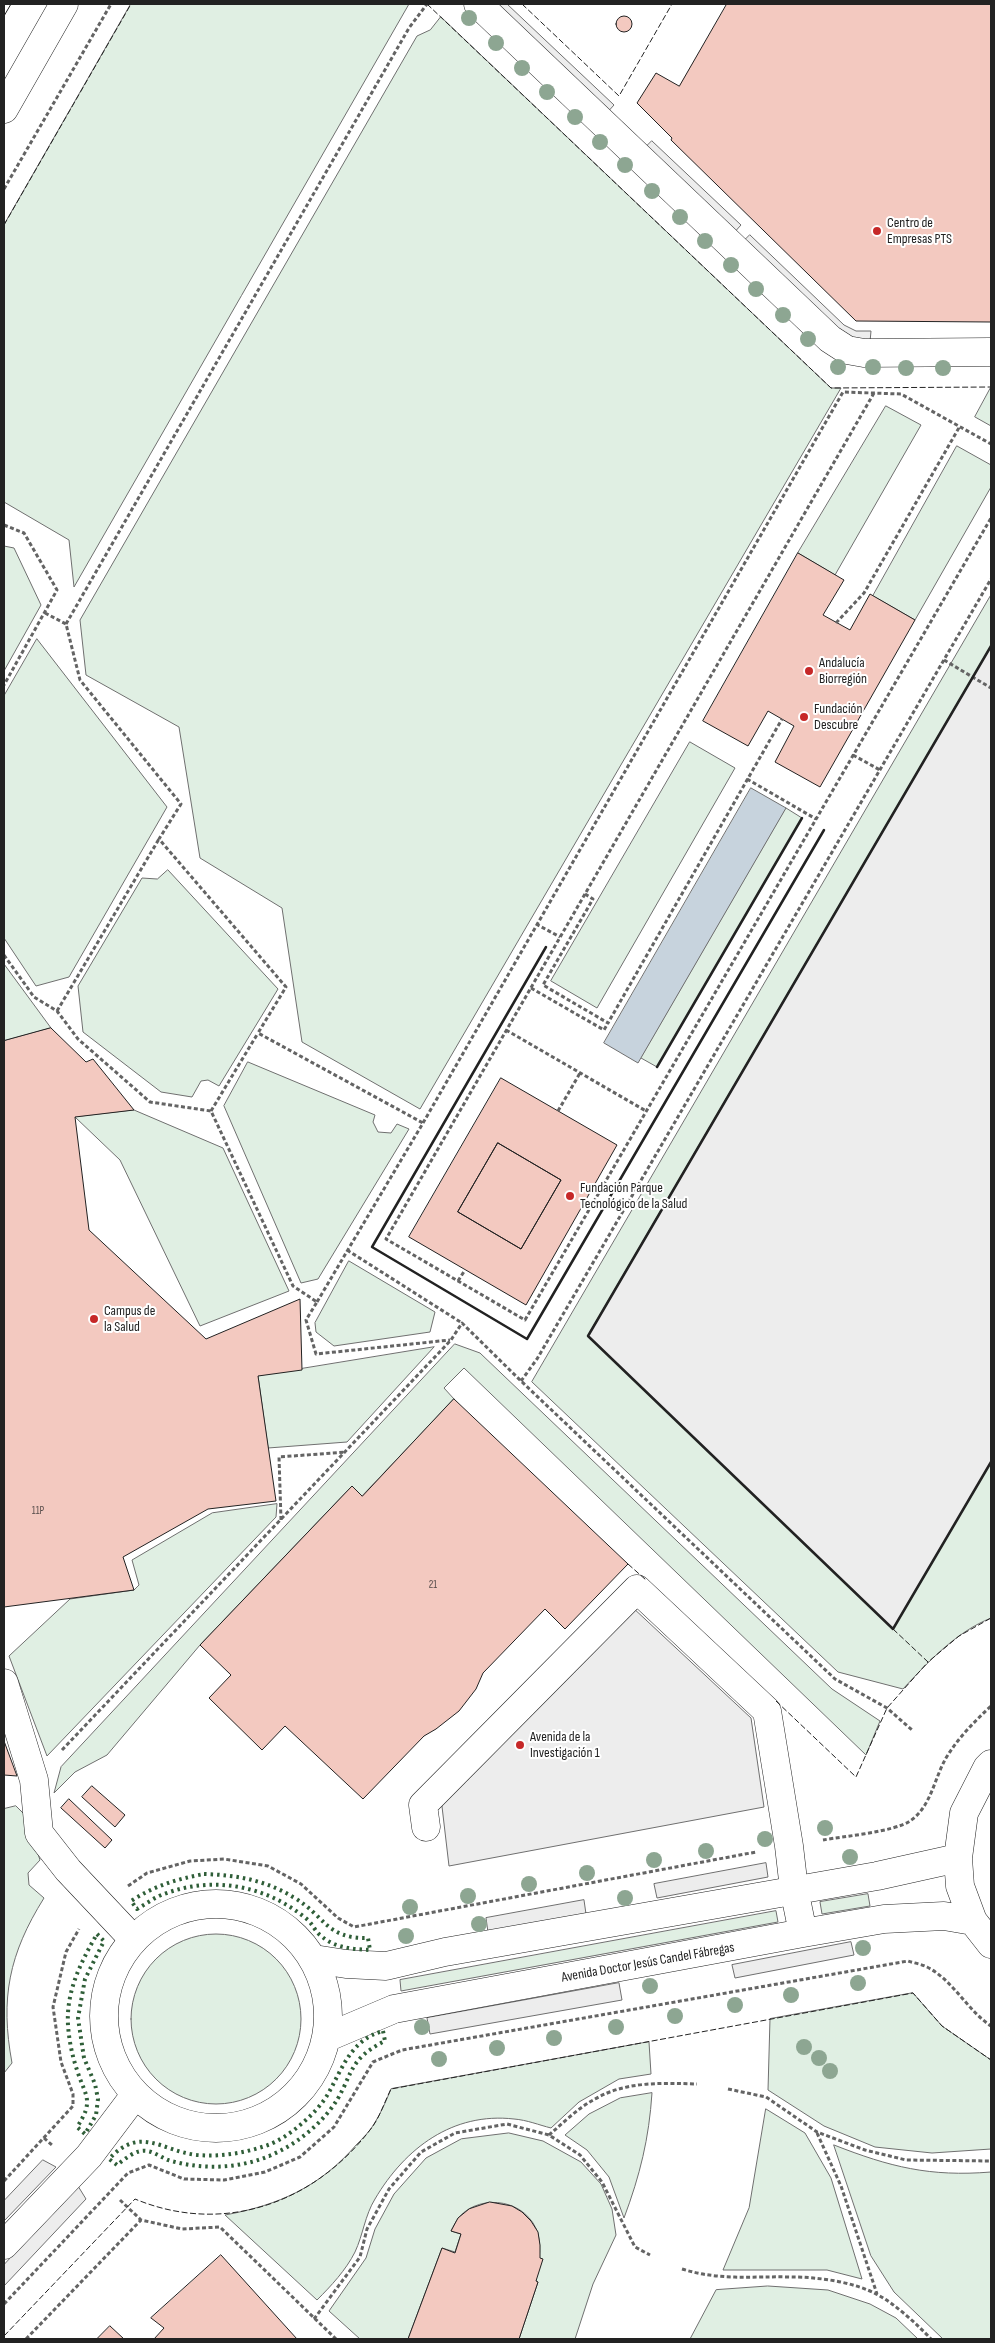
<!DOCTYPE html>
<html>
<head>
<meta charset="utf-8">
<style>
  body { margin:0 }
  #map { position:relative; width:995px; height:2343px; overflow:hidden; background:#fff; font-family:"Sofia Sans Condensed",sans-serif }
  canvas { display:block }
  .frame { position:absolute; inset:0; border:5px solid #222; pointer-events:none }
</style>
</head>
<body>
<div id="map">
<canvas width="995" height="2343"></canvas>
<div class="frame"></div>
</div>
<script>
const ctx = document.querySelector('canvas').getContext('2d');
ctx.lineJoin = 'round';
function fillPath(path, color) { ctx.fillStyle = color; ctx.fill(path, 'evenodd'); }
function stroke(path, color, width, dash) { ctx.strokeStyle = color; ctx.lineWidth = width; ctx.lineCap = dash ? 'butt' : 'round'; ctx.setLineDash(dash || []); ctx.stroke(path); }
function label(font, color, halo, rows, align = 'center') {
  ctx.font = font + ' "Sofia Sans Condensed",sans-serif'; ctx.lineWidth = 4; ctx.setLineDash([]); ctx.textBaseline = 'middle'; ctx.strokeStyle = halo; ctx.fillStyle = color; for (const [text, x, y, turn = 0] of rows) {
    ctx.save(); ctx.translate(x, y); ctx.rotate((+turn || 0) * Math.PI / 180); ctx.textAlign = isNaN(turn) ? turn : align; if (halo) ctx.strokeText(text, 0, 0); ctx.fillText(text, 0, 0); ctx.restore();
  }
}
const green = new Path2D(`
  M 131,4 L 409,4 L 74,587 L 69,540 L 4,502 L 4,225 Z
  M 441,17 L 831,388 L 841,388 L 420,1109 L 302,1042 L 282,908 L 200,858 L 179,727 L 86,675 L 80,620 L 417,36 L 430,30 Z
  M 991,387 L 991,426 L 975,417 Z
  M 886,406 L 921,425 L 835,575 L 798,553 Z
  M 957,446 L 991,465 L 991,487 L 915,620 L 873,596 Z
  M 4,546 L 14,548 L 41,605 L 4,671 Z
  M 991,595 L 991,646 L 588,1336 L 893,1629 L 991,1462 L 991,1618 C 956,1632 928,1662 903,1689 L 838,1672 L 532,1382 Z
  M 37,639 L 167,807 L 69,977 L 36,986 L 4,938 L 4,696 Z
  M 690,742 L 735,768 L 597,1008 L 551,981 Z
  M 786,808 L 802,818 L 657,1067 L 641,1058 Z
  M 168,870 L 278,989 L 219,1086 L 208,1080 L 201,1081 L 192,1097 L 161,1092 L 83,1032 L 78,986 L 142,878 L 157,879 Z
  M 4,964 L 51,1028 L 4,1041 Z
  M 248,1062 L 375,1115 L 373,1122 L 378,1132 L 391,1133 L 397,1124 L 409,1129 L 318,1279 L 301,1283 L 224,1106 Z
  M 134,1110 L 223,1148 L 289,1291 L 200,1326 L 120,1160 L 75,1117 Z
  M 349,1261 L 435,1312 L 430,1332 L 334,1346 L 316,1332 L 315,1323 Z
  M 455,1344 L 480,1353 L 832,1689 L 880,1721 L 866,1755 L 464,1368 L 444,1388 L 454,1399 L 362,1496 L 352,1486 L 200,1645 L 107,1755 L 75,1772 L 54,1793 L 61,1767 Z
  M 434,1347 L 347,1442 L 268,1448 L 258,1376 Z
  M 277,1504 L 276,1517 L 47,1756 L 9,1656 L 70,1599 L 134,1590 L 139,1585 L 132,1560 L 212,1513 Z
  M 16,1806 L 25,1815 L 40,1860 L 28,1873 L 29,1885 L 44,1898 C 9,1954 0,1998 12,2063 L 4,2073 L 4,1809 Z
  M 868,1894 L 870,1906 L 822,1914 L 820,1902 Z
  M 776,1911 L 778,1922 L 401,1991 L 400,1980 Z
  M131 2019a85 85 0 1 1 170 0a85 85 0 1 1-170 0Z
  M 913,1993 L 942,2026 L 991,2060 L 991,2149 L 932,2153 L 875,2147 L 824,2126 L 768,2090 L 770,2019 Z
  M 649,2042 L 651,2074 L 619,2079 L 579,2102 L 551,2128 C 539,2125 527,2120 514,2119 C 453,2112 405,2148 375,2199 C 365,2215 363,2235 355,2252 C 346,2270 331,2286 317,2300 L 225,2215 C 279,2205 320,2187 357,2144 C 363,2138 370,2131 374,2124 C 381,2113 386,2101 391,2089 Z
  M 652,2093 C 649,2139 640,2175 624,2218 L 609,2177 L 587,2150 L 565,2135 L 589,2114 L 620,2098 Z
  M 766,2109 L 805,2133 L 831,2178 L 862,2279 L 827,2270 L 723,2270 L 749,2208 Z
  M 509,2133 L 543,2141 L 581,2162 L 601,2184 L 612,2209 L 616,2235 L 593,2284 L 575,2339 L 519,2339 L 538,2282 L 536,2281 C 538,2265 542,2250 538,2234 C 528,2200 482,2192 459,2217 C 456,2221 453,2227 451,2231 L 461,2234 L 455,2252 L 442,2248 L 408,2339 L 360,2339 L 329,2311 L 366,2258 L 375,2229 L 394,2194 L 426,2158 L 461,2139 Z
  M 834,2145 C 890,2167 930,2177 991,2172 L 991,2339 L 943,2339 L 894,2292 L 871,2256 Z
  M 768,2286 L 828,2290 L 870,2304 L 896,2318 L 918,2339 L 690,2339 L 716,2290 Z`);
fillPath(green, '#e0efe3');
stroke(green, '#6f6f6f', 1);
const parking = new Path2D(`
  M 488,4 L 507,4 L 614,105 L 605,115 Z
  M 652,141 L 741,225 L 732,235 L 642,151 Z
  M 750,235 L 844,325 L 856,331 L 871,331 L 870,342 L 850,342 L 741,244 Z
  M 991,646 L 991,1462 L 893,1629 L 588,1336 Z
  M 631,1606 L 751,1718 L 764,1807 L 449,1866 L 441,1798 Z
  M 766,1863 L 768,1877 L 657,1898 L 654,1884 Z
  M 584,1900 L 586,1914 L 488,1932 L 486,1918 Z
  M 851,1942 L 854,1955 L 735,1978 L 732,1965 Z
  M 619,1983 L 622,2000 L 430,2034 L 427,2018 Z
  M 43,2160 L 56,2167 L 4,2221 L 4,2201 Z
  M 78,2186 L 86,2199 L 4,2286 L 4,2265 Z`);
fillPath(parking, '#ededed');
stroke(parking, '#6f6f6f', 1);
const water = new Path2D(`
  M 751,788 L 786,808 L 638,1063 L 604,1043 Z`);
fillPath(water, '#c7d3dd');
stroke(water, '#6f6f6f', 1);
const building = new Path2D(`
  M 727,4 L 991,4 L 991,322 L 856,321 L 671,140 L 672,138 L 637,103 L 656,73 L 679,86 Z
  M616 24a8 8 0 1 1 16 0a8 8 0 1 1-16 0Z
  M 798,553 L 844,580 L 823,615 L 850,630 L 870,594 L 915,620 L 820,787 L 775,762 L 794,726 L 768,711 L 748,746 L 703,721 Z
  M 51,1028 L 86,1062 L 93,1059 L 134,1110 L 75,1117 L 89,1230 L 206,1339 L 300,1299 L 302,1370 L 258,1376 L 276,1501 L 208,1509 L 123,1557 L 134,1590 L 4,1607 L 4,1041 Z
  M 501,1078 L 617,1145 L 526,1305 L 409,1237 ZM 498,1143 L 561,1180 L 521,1249 L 458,1212 Z
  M 498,1143 L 561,1180 L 521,1249 L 458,1212 Z
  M 454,1399 L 628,1564 L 565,1629 L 545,1609 L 483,1673 L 476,1689 L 459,1711 L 436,1729 L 424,1736 L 363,1799 L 285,1726 L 262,1750 L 209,1698 L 231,1675 L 200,1645 L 352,1486 L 362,1496 Z
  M 4,1741 L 17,1776 L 4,1775 Z
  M 92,1786 L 125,1815 L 115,1827 L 82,1797 Z
  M 69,1799 L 112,1840 L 105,1848 L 61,1808 Z
  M 490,2202 L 512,2206 L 522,2212 L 531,2221 L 538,2232 L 540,2245 L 540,2258 L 543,2259 L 536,2281 L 538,2282 L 519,2339 L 408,2339 L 442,2248 L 455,2253 L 461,2234 L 451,2231 L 458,2218 L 469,2209 Z
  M 221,2255 L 297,2339 L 154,2339 L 164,2328 L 151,2318 Z
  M 110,2326 L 124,2339 L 97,2339 Z`);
fillPath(building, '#f3c9c0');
stroke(building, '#222', 1);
const minor = new Path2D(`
  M 478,4 L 830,339 L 847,350 L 864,353 L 991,352
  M 4,1683 L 34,1780 L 39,1833 L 68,1870 L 133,1939
  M 426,1827 L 423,1805 L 637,1589 L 767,1711 L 789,1846 L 794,1889`);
const major = new Path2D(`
  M 4,109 L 64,4
  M 991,1764 L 987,1768 L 964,1813 L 958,1858 L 960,1886 L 973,1921 L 991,1944
  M 794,1889 L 803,1933
  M104 2016a112 112 0 1 1 224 0a112 112 0 1 1-224 0Z
  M 314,1959 L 346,1964 L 386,1966 L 445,1952 L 877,1876 L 958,1858
  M 328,2037 L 394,2009 L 803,1933 L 884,1919 L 944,1916 L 973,1921
  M 4,2245 L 89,2156 L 135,2095`);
stroke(minor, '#222', 29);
stroke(major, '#222', 29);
stroke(new Path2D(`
  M 4,189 L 111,4
  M 874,393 L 386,1239 L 525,1320 L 991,518
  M 4,525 L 24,533 L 57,590 L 4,685
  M 45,613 L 66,624 L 80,680 L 181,804 L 159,839 L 286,987 L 258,1033 L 423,1123
  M 836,623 L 864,593 L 960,426
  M 66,624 L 409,28 L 427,4
  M 944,660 L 991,688
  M 853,755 L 880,770
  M 747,779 L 816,819
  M 585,894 L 593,899 L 543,985 L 608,1023 L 782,719
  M 536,924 L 560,937
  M 4,955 L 34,997 L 57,1011 L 78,1039 L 150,1102 L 211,1111 L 293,1286 L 317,1302 L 306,1320 L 316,1354 L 450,1340
  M 531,988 L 604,1030 L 608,1023
  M 57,1011 L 159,839
  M 506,1030 L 646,1111
  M 211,1111 L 258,1033
  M 558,1111 L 580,1073
  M 347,1250 L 462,1323
  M 458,1281 L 465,1270
  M 317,1302 L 423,1123 L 843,392 L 901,394 L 991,444
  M 521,1381 L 537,1359 L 991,579
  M 281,1520 L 279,1457 L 346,1452
  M 62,1750 L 451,1340 L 462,1323 L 521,1381 L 835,1679 L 887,1708 L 912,1730
  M 823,1840 C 845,1836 893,1832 910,1821 C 931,1807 934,1779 946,1758 C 958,1738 974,1722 991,1706
  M 128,1886 L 147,1873 L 190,1861 L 224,1859 L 268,1866 L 301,1884 L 338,1918 L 354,1927 L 756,1852
  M 728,2089 L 766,2097 L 817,2132 L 865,2150 L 906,2160 L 991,2161
  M 817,2133 L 841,2186 L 877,2294
  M 549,2135 C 563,2123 578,2108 595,2099 C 626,2081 662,2083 697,2084
  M 44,2138 L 53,2146
  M 4,2181 L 73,2106 L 73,2094 L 61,2062 L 53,2007 L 66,1952 L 79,1929
  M 120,2200 L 141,2220
  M 682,2269 C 721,2281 752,2276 792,2277 C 818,2277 855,2282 878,2295 C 895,2304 918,2325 931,2339
  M 4,2304 L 128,2173 L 149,2165 L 184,2179 L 224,2180 L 265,2172 L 300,2157 L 334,2127 L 373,2062 L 402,2050 L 908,1961 C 914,1963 921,1964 927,1967 C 953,1980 967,2010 991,2026
  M 314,2319 L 360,2257 L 367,2229 L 389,2189 L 421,2152 L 455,2133 L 507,2124 L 549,2135 L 580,2155 L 602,2182 L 635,2247 L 650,2255
  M 26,2339 L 141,2220 L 182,2229 L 220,2227 L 336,2339`), '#646464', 3, [4, 2.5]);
stroke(minor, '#fff', 28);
stroke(major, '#fff', 28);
stroke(new Path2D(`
  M 4,16 L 11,4`), '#222', 1);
stroke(new Path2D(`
  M 204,1874 C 236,1875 265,1880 293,1897 C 325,1915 325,1939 368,1938 L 370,1950 C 352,1949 334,1948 320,1935 C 315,1931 313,1925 308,1920 C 268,1886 214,1875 164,1894 C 155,1897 146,1904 137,1909 L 131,1901 C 154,1886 177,1879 204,1874 Z
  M 97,1934 L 104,1941 L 85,1979 L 78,2018 L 84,2058 L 95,2084 L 98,2099 L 96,2115 L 85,2134 L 77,2127 C 95,2100 85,2096 77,2070 C 72,2055 69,2040 68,2025 C 66,1991 81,1962 97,1934 Z
  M 383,2031 L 385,2041 C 344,2061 354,2079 330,2110 C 314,2130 293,2146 269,2156 C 238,2169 201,2170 168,2160 C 161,2157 154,2152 147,2151 C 136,2149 125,2159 117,2165 L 109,2159 C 141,2125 161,2151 197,2155 C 221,2157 245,2153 268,2145 C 288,2138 317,2113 328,2094 C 343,2067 351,2040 383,2031 Z`), '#2f5e38', 4, [2.5, 4]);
stroke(new Path2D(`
  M 427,4 L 831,388 L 991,387
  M 522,4 L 619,96 L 672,4
  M 4,225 L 131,4
  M 628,1564 L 646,1580
  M 893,1629 L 928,1662 L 959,1636 L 991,1618
  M 776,1701 L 856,1777 L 887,1708 L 928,1662
  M 4,2336 L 135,2199 C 224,2236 316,2203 373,2126 C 380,2116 385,2101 391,2089 L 913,1993 L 942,2026 L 991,2060`), '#222', 1, [6, 2.5]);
stroke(new Path2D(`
  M 991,646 L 588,1336 L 893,1629 L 991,1462
  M 546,947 L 372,1247 L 527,1339 L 824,830
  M 657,1067 L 802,818`), '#222', 2.5);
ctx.fillStyle = '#8da692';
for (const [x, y] of [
  [469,18],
  [496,43],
  [522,68],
  [547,92],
  [575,117],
  [600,142],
  [625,165],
  [652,191],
  [680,217],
  [705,241],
  [731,265],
  [756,289],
  [783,315],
  [808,339],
  [838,367],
  [873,367],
  [906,368],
  [943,368],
  [825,1828],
  [765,1839],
  [706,1851],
  [850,1857],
  [654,1860],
  [587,1873],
  [529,1884],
  [468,1896],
  [625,1898],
  [410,1907],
  [479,1924],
  [406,1936],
  [863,1948],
  [858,1983],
  [650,1986],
  [791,1995],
  [735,2005],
  [675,2016],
  [422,2027],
  [616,2027],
  [554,2038],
  [804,2047],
  [497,2048],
  [819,2058],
  [439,2059],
  [830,2071]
]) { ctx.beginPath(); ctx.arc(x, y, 8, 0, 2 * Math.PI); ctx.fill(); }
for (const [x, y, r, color] of [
  [877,231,5,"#c62828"],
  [809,671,5,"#c62828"],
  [804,717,5,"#c62828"],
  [570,1196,5,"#c62828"],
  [94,1319,5,"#c62828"],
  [520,1745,5,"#c62828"]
]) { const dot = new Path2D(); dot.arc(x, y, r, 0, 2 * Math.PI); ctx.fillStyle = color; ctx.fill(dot); stroke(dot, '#fff', 2); }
label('11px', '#564c4a', null, [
  ["11P",38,1511],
  ["21",433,1585]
]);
label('14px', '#222', '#fff', [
  ["Centro de",887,223],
  ["Empresas PTS",887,239],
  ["Andalucía",819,663],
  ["Biorregión",819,679],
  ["Fundación",814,709],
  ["Descubre",814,725],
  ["Fundación Parque",580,1188],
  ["Tecnológico de la Salud",580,1204],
  ["Campus de",104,1311],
  ["la Salud",104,1327],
  ["Avenida de la",530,1737],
  ["Investigación 1",530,1753]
], 'left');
label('14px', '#222', '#fff', [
  ["Avenida Doctor Jesús Candel Fábregas",648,1963,-10]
]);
</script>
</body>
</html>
